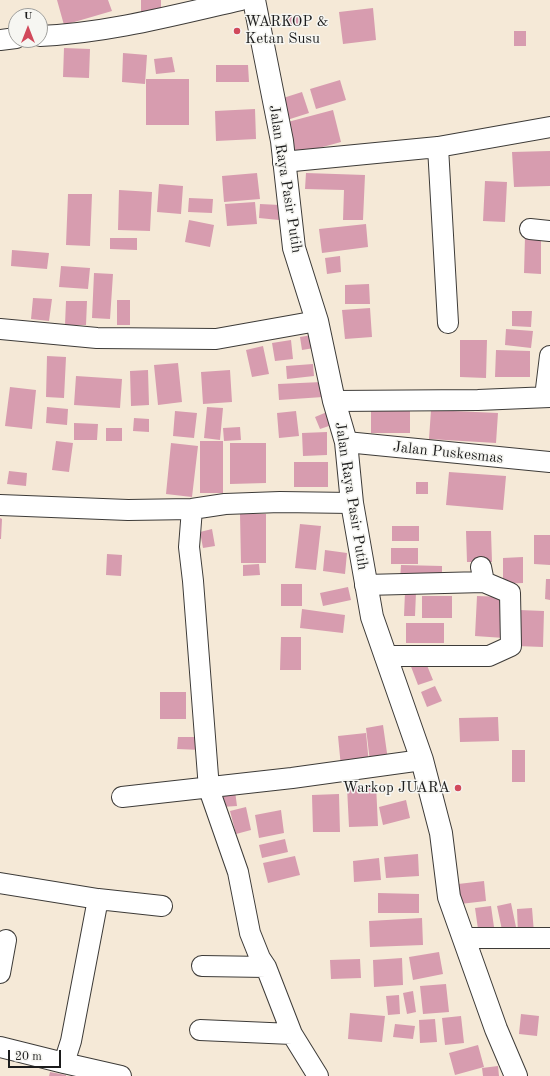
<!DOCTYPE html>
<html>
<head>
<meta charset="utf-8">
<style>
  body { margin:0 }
  #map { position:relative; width:550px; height:1076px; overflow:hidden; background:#f5e9d7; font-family:"Old Standard TT",serif }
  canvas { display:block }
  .north { position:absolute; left:8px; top:8px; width:40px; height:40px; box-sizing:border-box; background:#f6f6f2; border:1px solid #9f9f9c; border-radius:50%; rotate:0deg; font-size:11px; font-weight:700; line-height:16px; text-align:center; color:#1c1c1c }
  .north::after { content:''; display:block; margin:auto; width:14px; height:18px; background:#d1495b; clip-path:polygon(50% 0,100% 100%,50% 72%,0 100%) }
  .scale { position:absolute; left:8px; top:1050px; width:53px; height:18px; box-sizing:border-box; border:2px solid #1c1c1c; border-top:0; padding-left:5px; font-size:12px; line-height:14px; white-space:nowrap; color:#1c1c1c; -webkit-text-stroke:3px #f6f6f2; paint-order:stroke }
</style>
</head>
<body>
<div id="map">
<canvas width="550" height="1076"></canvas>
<div class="north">U</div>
<div class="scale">20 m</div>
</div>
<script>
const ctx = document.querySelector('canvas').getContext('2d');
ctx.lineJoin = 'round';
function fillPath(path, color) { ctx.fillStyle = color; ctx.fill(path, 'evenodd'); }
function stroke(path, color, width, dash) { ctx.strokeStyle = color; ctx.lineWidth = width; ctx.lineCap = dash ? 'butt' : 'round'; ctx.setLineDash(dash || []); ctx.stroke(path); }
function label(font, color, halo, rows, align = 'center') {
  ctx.font = font + ' "Old Standard TT",serif'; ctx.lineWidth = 3; ctx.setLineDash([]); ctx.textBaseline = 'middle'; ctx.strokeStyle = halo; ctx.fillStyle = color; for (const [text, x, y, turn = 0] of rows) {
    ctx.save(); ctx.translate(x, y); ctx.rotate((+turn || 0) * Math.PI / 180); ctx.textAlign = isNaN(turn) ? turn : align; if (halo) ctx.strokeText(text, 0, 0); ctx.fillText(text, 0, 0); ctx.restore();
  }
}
fillPath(new Path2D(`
  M 57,0 L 108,0 L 112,11 L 64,25 Z
  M 141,0 L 161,0 L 161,15 L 141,15 Z
  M 373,8 L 376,40 L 343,44 L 339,12 Z
  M 301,15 L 301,26 L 288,26 L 287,16 Z
  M 514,31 L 526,31 L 526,46 L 514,46 Z
  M 64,48 L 90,49 L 89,78 L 63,77 Z
  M 123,53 L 147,55 L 145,84 L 122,82 Z
  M 172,57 L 175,72 L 156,74 L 154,59 Z
  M 216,65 L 248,65 L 249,82 L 216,82 Z
  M 146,79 L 189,79 L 189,125 L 146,125 Z
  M 340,80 L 346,100 L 316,109 L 310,89 Z
  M 302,92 L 309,113 L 287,120 L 280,99 Z
  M 255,109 L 256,139 L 216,141 L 215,111 Z
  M 333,110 L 341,142 L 293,155 L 284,123 Z
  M 550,151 L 550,186 L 514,187 L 512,152 Z
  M 257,173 L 260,199 L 224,202 L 222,176 Z
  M 306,173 L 365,175 L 363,220 L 343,220 L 344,190 L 305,189 Z
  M 485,181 L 507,182 L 505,222 L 483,221 Z
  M 159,184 L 183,186 L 181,214 L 157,212 Z
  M 119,190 L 152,192 L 150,231 L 118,230 Z
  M 68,194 L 92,194 L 90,246 L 66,245 Z
  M 189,198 L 213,199 L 212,213 L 188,212 Z
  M 255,202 L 257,224 L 227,226 L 225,204 Z
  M 260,204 L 280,205 L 279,220 L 259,218 Z
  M 189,220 L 214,225 L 210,247 L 185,242 Z
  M 366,224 L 368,247 L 322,253 L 319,229 Z
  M 525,237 L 541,237 L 541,274 L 524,273 Z
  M 110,238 L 137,238 L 137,250 L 110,249 Z
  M 12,250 L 49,253 L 47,269 L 11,266 Z
  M 340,256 L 341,272 L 327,274 L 325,258 Z
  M 61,266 L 90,268 L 88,289 L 59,287 Z
  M 94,273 L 113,274 L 110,319 L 92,318 Z
  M 369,284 L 370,304 L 345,304 L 345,285 Z
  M 33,298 L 52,299 L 49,321 L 31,319 Z
  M 117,300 L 130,300 L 130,325 L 117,325 Z
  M 66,301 L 87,301 L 86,325 L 65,325 Z
  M 370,308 L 372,337 L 345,339 L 342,310 Z
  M 512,311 L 532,311 L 531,327 L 512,326 Z
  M 506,329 L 533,331 L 531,348 L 505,345 Z
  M 312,335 L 314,348 L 302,350 L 300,337 Z
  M 291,340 L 293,359 L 275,361 L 272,343 Z
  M 460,340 L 487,340 L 486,378 L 460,377 Z
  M 263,346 L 269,374 L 252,377 L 246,350 Z
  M 496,350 L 530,351 L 530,377 L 495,377 Z
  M 47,356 L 66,357 L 64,398 L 46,397 Z
  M 178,363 L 182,402 L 158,405 L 154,365 Z
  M 313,364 L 314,376 L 287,379 L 286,366 Z
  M 148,370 L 149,405 L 131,406 L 130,371 Z
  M 230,370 L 232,402 L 203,404 L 201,372 Z
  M 76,376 L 122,379 L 120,408 L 74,405 Z
  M 322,382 L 323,397 L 279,400 L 278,384 Z
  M 10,387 L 36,390 L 32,429 L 5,426 Z
  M 371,405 L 410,405 L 410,433 L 371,433 Z
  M 47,407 L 68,409 L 67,425 L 46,423 Z
  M 207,407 L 223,408 L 220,440 L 204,438 Z
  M 431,410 L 498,413 L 496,443 L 429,439 Z
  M 175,411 L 197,413 L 194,438 L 173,436 Z
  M 296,411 L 299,436 L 279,438 L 277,413 Z
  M 327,412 L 332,425 L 320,429 L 315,417 Z
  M 134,418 L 149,419 L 149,432 L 133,431 Z
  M 74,423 L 98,424 L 97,440 L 74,440 Z
  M 240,427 L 241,440 L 224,441 L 223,428 Z
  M 106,428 L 122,428 L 122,441 L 106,441 Z
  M 327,432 L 327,455 L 303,456 L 302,433 Z
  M 56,441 L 73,443 L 69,472 L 52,470 Z
  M 200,441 L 223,441 L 223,493 L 200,493 Z
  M 171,443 L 198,446 L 192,497 L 166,494 Z
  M 230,443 L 266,443 L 266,483 L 230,484 Z
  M 294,462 L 328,462 L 328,487 L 294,487 Z
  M 9,471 L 27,473 L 26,486 L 7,484 Z
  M 449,472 L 506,476 L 503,510 L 446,505 Z
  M 416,482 L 428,482 L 428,494 L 416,494 Z
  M 240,514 L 266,514 L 266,563 L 241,563 Z
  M 0,518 L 2,519 L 1,539 L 0,539 Z
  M 300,524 L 321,526 L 316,570 L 295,568 Z
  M 392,526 L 419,526 L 419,541 L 392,541 Z
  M 212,529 L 215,546 L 203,548 L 200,532 Z
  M 466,531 L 491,531 L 492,562 L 467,562 Z
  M 534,535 L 550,535 L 550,565 L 534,564 Z
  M 391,548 L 418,548 L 418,564 L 391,564 Z
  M 325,550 L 347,553 L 345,574 L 323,571 Z
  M 107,554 L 122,555 L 121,576 L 106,575 Z
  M 523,557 L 523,583 L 503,584 L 503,558 Z
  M 259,564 L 260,575 L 243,576 L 243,565 Z
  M 401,565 L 442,566 L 442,581 L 400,580 Z
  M 546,579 L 550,579 L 550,600 L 545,599 Z
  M 281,584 L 302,584 L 302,606 L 281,606 Z
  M 348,587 L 351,600 L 323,606 L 320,593 Z
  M 405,592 L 416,592 L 415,616 L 404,616 Z
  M 422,596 L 452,596 L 452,618 L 422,618 Z
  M 477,596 L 505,597 L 504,638 L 475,636 Z
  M 302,609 L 345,615 L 343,633 L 300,628 Z
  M 519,610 L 544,611 L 543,647 L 517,646 Z
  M 406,623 L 444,623 L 444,643 L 406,643 Z
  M 281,637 L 301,637 L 301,670 L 280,670 Z
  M 424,658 L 433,680 L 418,685 L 410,664 Z
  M 435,686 L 442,701 L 427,707 L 421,692 Z
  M 160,692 L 186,692 L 186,719 L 160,719 Z
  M 498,717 L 499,741 L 460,742 L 459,718 Z
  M 383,725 L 388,760 L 370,762 L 366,728 Z
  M 366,733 L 369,764 L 341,767 L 338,736 Z
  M 178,737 L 203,737 L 202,750 L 177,749 Z
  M 512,750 L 525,750 L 525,782 L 512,782 Z
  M 376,785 L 378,826 L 349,827 L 347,787 Z
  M 235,791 L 237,806 L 221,807 L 220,793 Z
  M 339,794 L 340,832 L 313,832 L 312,795 Z
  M 406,800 L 410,818 L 383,825 L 379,807 Z
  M 246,807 L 251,830 L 236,834 L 230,811 Z
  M 281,810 L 284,833 L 259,838 L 255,815 Z
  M 285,839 L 288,852 L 262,858 L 259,845 Z
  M 418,854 L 419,876 L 386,878 L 384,857 Z
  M 295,856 L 300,875 L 268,883 L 263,863 Z
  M 379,858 L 381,880 L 354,882 L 353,861 Z
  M 484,881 L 486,901 L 460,904 L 458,884 Z
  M 378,893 L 419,894 L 419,913 L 378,913 Z
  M 511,903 L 516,927 L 502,930 L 497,906 Z
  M 491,906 L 494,927 L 478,929 L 475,908 Z
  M 532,908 L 534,933 L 518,934 L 517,909 Z
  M 422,918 L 423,945 L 370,947 L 369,921 Z
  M 439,952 L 443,974 L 413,980 L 409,957 Z
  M 402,958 L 403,985 L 374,987 L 373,960 Z
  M 360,959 L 361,978 L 331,979 L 330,960 Z
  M 446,984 L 449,1012 L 423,1014 L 420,986 Z
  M 413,991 L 416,1012 L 407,1014 L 403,993 Z
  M 399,995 L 400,1014 L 388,1015 L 386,996 Z
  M 350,1013 L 385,1016 L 382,1042 L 348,1039 Z
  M 521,1014 L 539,1016 L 537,1036 L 519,1034 Z
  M 461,1016 L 464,1043 L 445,1045 L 442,1018 Z
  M 435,1019 L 437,1042 L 420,1043 L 419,1020 Z
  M 395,1024 L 415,1026 L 413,1039 L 393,1037 Z
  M 478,1045 L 484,1067 L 455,1075 L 449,1053 Z
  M 498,1066 L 499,1076 L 483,1076 L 482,1068 Z
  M 50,1072 L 66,1075 L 66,1076 L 49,1076 Z`), '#d79caf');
const street = new Path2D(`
  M 40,36 C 108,33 175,15 241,0
  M 0,40 L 16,38
  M 438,147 L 448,323
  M 283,162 L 438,147 L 550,127
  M 530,229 L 550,231
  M 0,329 L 97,338 L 216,339 L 317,321
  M 545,397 L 550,356
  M 334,401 L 478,400 L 550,397
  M 346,442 L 550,462
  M 0,505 L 128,510 L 192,509 L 225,504 L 280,502 L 352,503
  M 192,509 L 189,547 L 193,581 L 209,789 L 238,872 L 250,933 L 260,958 L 266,967 L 292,1034 L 318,1076
  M 365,585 L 484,582 L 481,567
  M 385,656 L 489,656 L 511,646 L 510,593 L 484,582
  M 122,797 L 292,778 L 422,760
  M 0,883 L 98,899 L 162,906
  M 98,899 L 71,1041 L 64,1063 L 121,1076
  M 464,938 L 550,938
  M 202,966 L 266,967
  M 0,973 L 6,940
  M 200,1030 L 292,1034
  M 0,1047 L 64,1063`);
const secondary = new Path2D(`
  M 254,0 L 282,141 L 294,248 L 317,321 L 334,401 L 346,442 L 352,503 L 372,617 L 422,760 L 441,833 L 449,897 L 496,1029 L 516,1076`);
stroke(street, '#3d3b38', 22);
stroke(secondary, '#3d3b38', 24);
stroke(street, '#fff', 20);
stroke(secondary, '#fff', 22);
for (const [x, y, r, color] of [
  [237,31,4,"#d1495b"],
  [458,788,4,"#d1495b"]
]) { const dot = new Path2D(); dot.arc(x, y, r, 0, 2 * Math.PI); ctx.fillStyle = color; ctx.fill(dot); stroke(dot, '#f6f6f2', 1.5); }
label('15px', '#1c1c1c', '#f6f6f2', [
  ["WARKOP &",245,22],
  ["Ketan Susu",245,39],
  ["Warkop JUARA",450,788,"right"]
], 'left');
label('15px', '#1c1c1c', '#f6f6f2', [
  ["Jalan Raya Pasir Putih",285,179,81],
  ["Jalan Puskesmas",448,453,6],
  ["Jalan Raya Pasir Putih",351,496,81]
]);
</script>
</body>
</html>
